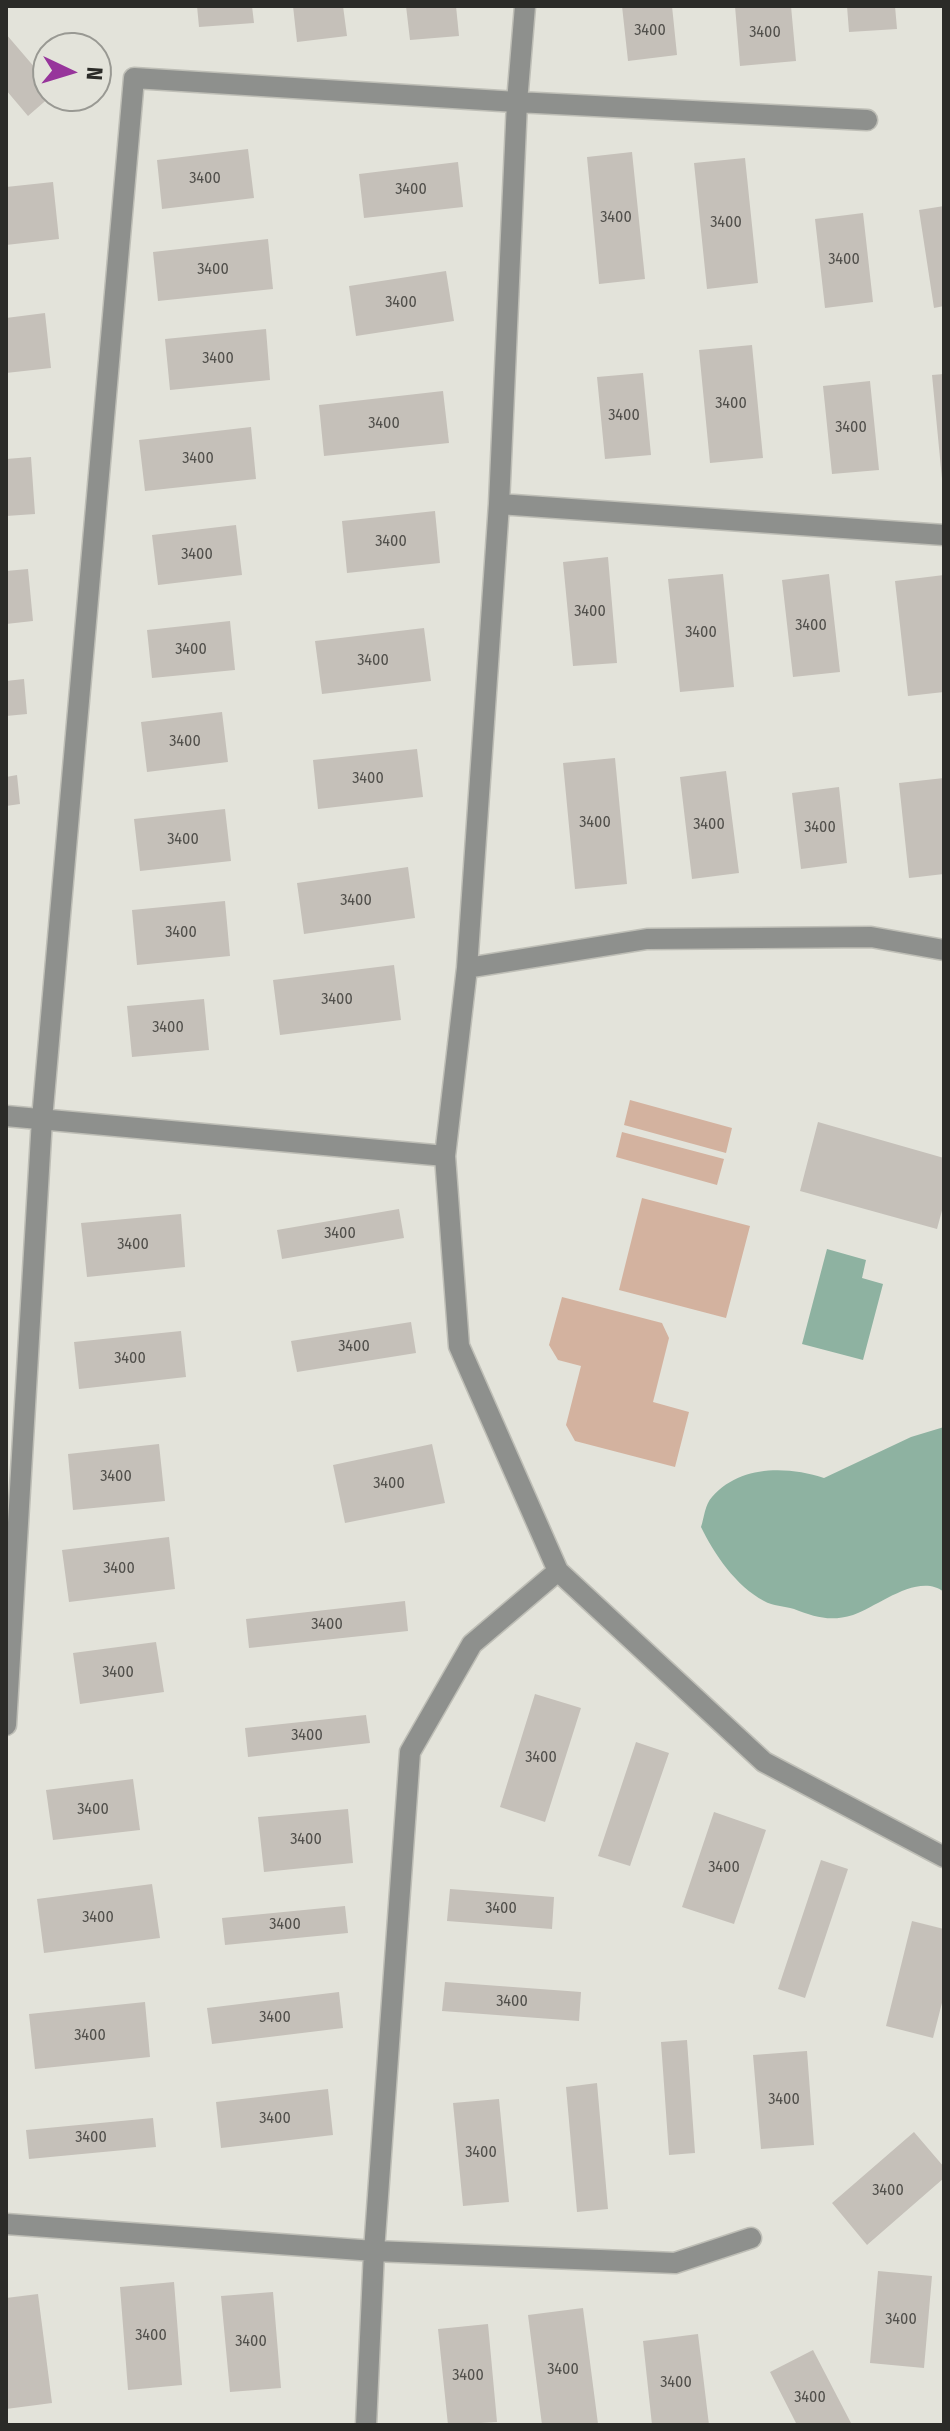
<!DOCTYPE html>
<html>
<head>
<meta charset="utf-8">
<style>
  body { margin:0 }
  #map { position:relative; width:950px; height:2431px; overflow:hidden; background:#e3e3da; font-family:"Fira Sans Condensed",sans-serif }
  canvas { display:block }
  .frame { position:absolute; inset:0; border:8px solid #2b2b28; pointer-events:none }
  .north { position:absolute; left:32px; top:32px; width:80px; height:80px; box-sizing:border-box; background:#e3e3da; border:2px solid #999993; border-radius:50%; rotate:94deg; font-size:22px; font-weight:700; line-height:32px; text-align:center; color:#2b2b28 }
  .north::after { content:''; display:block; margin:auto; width:28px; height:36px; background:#97359b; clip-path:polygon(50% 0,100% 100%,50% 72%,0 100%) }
</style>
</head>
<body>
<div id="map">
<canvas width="950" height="2431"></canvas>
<div class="frame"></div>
<div class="north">N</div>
</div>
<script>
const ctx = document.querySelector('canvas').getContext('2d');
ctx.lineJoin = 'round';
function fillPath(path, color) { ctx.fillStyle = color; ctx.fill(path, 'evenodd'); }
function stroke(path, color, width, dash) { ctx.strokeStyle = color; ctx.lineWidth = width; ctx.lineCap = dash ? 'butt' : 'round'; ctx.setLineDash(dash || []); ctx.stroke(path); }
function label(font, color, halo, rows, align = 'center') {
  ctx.font = font + ' "Fira Sans Condensed",sans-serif'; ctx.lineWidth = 6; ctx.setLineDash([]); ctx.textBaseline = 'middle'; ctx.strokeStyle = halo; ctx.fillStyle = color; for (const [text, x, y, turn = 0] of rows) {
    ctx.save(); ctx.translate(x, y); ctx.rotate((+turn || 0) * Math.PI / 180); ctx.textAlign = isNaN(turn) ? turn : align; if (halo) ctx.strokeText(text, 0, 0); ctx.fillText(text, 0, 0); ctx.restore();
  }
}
fillPath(new Path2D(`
  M 630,1100 L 732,1128 L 726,1153 L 624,1125 Z
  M 622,1132 L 724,1159 L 717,1185 L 616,1157 Z
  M 642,1198 L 750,1226 L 726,1318 L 619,1290 Z
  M 562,1297 L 662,1323 L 669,1338 L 653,1402 L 689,1412 L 675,1467 L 575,1441 L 566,1425 L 581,1366 L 558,1360 L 549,1345 Z`), '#d3b29f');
fillPath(new Path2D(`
  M 827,1249 L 866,1260 L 862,1278 L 883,1284 L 863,1360 L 802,1344 Z
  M 944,1427 L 944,1592 C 918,1572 879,1606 853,1615 C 830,1622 815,1617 794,1609 C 784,1606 773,1606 764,1601 C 736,1586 714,1554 701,1527 C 704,1518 705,1504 712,1497 C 740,1465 787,1466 824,1478 L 911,1437 Z`), '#8eb2a1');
fillPath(new Path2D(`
  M 197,6 L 252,6 L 254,23 L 199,27 Z
  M 293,6 L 343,6 L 347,36 L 297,42 Z
  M 406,6 L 456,6 L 459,36 L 410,40 Z
  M 622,6 L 672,6 L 677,55 L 628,61 Z
  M 735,6 L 791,6 L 796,61 L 740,66 Z
  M 847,6 L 895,6 L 897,29 L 849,32 Z
  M 6,34 L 48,83 L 48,96 L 51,96 L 28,116 L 6,90 Z
  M 248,149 L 254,198 L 162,209 L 157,160 Z
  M 632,152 L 645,279 L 599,284 L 587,157 Z
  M 745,158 L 758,283 L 707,289 L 694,163 Z
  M 458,162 L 463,207 L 364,218 L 359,174 Z
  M 53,182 L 59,239 L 6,245 L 6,187 Z
  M 944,206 L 944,306 L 934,308 L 919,210 Z
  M 863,213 L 873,302 L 825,308 L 815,219 Z
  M 268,239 L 273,289 L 158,301 L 153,252 Z
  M 446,271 L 454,321 L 356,336 L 349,286 Z
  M 45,313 L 51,368 L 6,373 L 6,318 Z
  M 266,329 L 270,380 L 170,390 L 165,339 Z
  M 752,345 L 763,458 L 710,463 L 699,350 Z
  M 643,373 L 651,455 L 605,459 L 597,377 Z
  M 944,374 L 944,479 L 942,479 L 932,375 Z
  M 870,381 L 879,470 L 832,474 L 823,386 Z
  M 443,391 L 449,443 L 324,456 L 319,405 Z
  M 251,427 L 256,479 L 145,491 L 139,440 Z
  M 31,457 L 35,514 L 6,516 L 6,459 Z
  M 435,511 L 440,563 L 347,573 L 342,521 Z
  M 236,525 L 242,575 L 158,585 L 152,535 Z
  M 608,557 L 617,663 L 573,666 L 563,562 Z
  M 28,569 L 33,621 L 6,624 L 6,571 Z
  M 723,574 L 734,687 L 680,692 L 668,579 Z
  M 829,574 L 840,672 L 793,677 L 782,580 Z
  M 944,575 L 944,692 L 908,696 L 895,581 Z
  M 230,621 L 235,670 L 152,678 L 147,630 Z
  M 424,628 L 431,681 L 322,694 L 315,641 Z
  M 24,679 L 27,714 L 6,716 L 6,681 Z
  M 222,712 L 228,762 L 147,772 L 141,722 Z
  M 417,749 L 423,797 L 318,809 L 313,760 Z
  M 615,758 L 627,884 L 575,889 L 563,763 Z
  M 726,771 L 739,873 L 692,879 L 680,777 Z
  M 17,775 L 20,804 L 6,806 L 6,777 Z
  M 944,778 L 944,874 L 909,878 L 899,783 Z
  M 839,787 L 847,863 L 801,869 L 792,793 Z
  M 225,809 L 231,861 L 140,871 L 134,819 Z
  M 408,867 L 415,918 L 304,934 L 297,883 Z
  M 225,901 L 230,956 L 137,965 L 132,910 Z
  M 394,965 L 401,1020 L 280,1035 L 273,980 Z
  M 204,999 L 209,1050 L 132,1057 L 127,1006 Z
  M 818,1122 L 944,1158 L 944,1203 L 937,1229 L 800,1191 Z
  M 399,1209 L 404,1238 L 282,1259 L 277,1230 Z
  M 181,1214 L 185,1267 L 87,1277 L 81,1223 Z
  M 411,1322 L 416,1353 L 297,1372 L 291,1341 Z
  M 181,1331 L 186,1377 L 79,1389 L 74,1342 Z
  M 159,1444 L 165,1501 L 73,1510 L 68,1454 Z
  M 432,1444 L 445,1503 L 345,1523 L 333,1465 Z
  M 169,1537 L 175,1589 L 69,1602 L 62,1550 Z
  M 405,1601 L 408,1631 L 249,1648 L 246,1619 Z
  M 156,1642 L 164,1692 L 80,1704 L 73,1653 Z
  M 535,1694 L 581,1708 L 545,1822 L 500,1807 Z
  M 366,1715 L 370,1743 L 248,1757 L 245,1728 Z
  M 636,1742 L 669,1753 L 630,1866 L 598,1856 Z
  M 133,1779 L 140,1830 L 53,1840 L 46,1790 Z
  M 348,1809 L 353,1863 L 264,1872 L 258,1817 Z
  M 714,1812 L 766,1830 L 734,1924 L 682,1907 Z
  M 821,1860 L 848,1869 L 805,1998 L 778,1989 Z
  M 152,1884 L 160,1938 L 44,1953 L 37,1899 Z
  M 450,1889 L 554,1897 L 552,1929 L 447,1921 Z
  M 345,1906 L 348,1933 L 225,1945 L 222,1918 Z
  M 912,1921 L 944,1929 L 944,1995 L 933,2038 L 886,2026 Z
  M 445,1982 L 581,1992 L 579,2021 L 442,2011 Z
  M 339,1992 L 343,2028 L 212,2044 L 207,2008 Z
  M 145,2002 L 150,2057 L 35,2069 L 29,2014 Z
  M 687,2040 L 695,2153 L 669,2155 L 661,2042 Z
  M 807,2051 L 814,2145 L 761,2149 L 753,2055 Z
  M 597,2083 L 608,2209 L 577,2212 L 566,2087 Z
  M 328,2089 L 333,2135 L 221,2148 L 216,2102 Z
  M 499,2099 L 509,2202 L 463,2206 L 453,2103 Z
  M 153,2118 L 156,2147 L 29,2159 L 26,2130 Z
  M 914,2132 L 944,2167 L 944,2178 L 867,2245 L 832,2203 Z
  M 878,2271 L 932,2276 L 924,2368 L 870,2363 Z
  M 174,2282 L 182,2385 L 128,2390 L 120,2287 Z
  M 273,2292 L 281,2388 L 230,2392 L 221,2296 Z
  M 38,2294 L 52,2403 L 6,2409 L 6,2298 Z
  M 583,2308 L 598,2424 L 542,2425 L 528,2315 Z
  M 488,2324 L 497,2422 L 448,2425 L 438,2329 Z
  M 698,2334 L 709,2425 L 652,2425 L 643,2341 Z
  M 813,2350 L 851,2423 L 847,2425 L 797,2425 L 770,2372 Z`), '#c5c0b9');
const service = new Path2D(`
  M 525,6 L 517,102 L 499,504 L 467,968 L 445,1156 L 459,1346 L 558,1571 L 764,1762 L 944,1857
  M 499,504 L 944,535
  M 467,968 L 647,939 L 871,937 L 944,950
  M 6,1116 L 445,1156
  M 6,1725 L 42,1119 L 134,78 L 517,102 L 867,120
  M 6,2224 L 374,2251 L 675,2263 L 751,2238
  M 366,2425 L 374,2251 L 410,1752 L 472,1644 L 558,1571`);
stroke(service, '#bebeb6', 23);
stroke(service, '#8e908d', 20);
label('16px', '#52504c', null, [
  ["3400",650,31],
  ["3400",765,33],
  ["3400",205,179],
  ["3400",411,190],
  ["3400",616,218],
  ["3400",726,223],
  ["3400",844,260],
  ["3400",213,270],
  ["3400",401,303],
  ["3400",218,359],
  ["3400",731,404],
  ["3400",624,416],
  ["3400",384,424],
  ["3400",851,428],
  ["3400",198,459],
  ["3400",391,542],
  ["3400",197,555],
  ["3400",590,612],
  ["3400",811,626],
  ["3400",701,633],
  ["3400",191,650],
  ["3400",373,661],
  ["3400",185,742],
  ["3400",368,779],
  ["3400",595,823],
  ["3400",709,825],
  ["3400",820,828],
  ["3400",183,840],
  ["3400",356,901],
  ["3400",181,933],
  ["3400",337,1000],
  ["3400",168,1028],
  ["3400",340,1234],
  ["3400",133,1245],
  ["3400",354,1347],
  ["3400",130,1359],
  ["3400",116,1477],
  ["3400",389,1484],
  ["3400",119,1569],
  ["3400",327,1625],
  ["3400",118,1673],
  ["3400",307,1736],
  ["3400",541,1758],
  ["3400",93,1810],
  ["3400",306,1840],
  ["3400",724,1868],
  ["3400",501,1909],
  ["3400",98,1918],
  ["3400",285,1925],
  ["3400",512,2002],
  ["3400",275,2018],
  ["3400",90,2036],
  ["3400",784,2100],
  ["3400",275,2119],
  ["3400",91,2138],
  ["3400",481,2153],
  ["3400",888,2191],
  ["3400",901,2320],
  ["3400",151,2336],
  ["3400",251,2342],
  ["3400",563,2370],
  ["3400",468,2376],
  ["3400",676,2383],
  ["3400",810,2398]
]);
</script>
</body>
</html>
